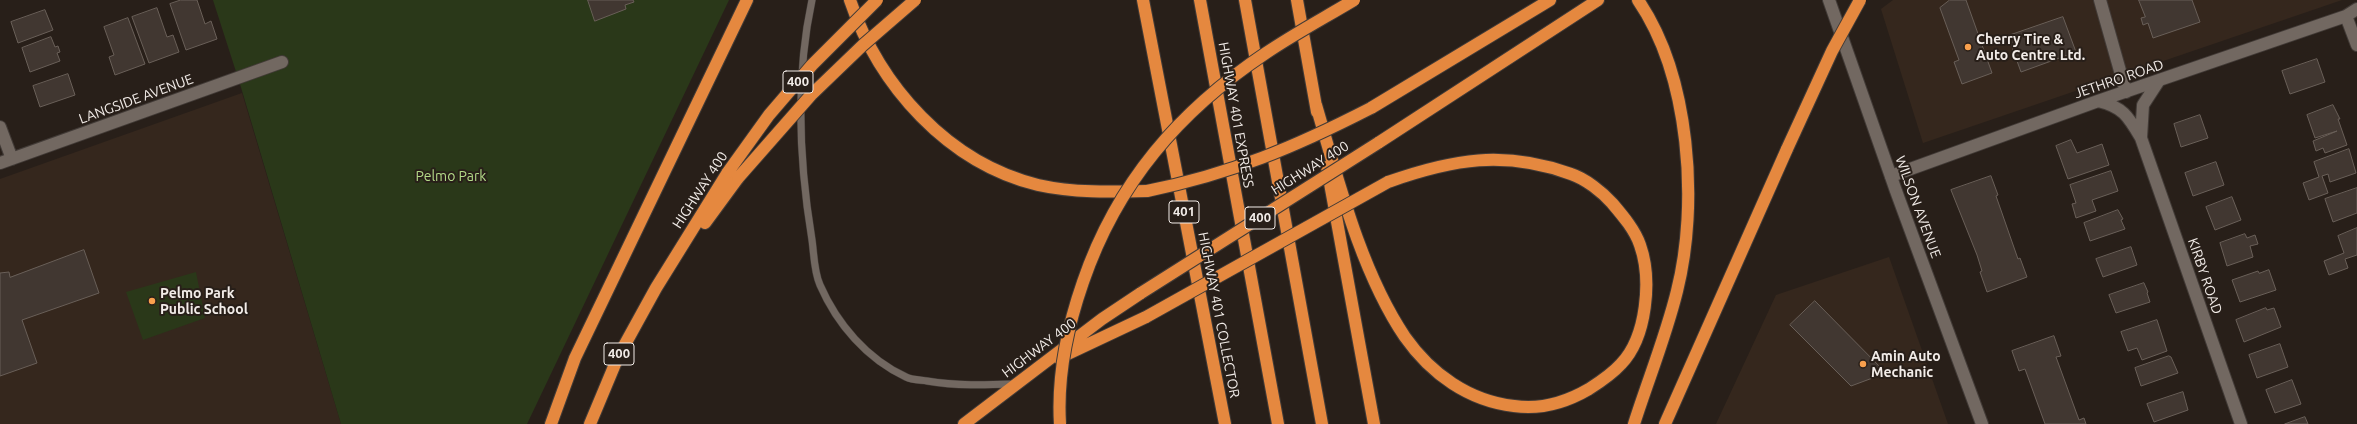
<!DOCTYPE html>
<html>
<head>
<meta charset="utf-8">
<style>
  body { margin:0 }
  canvas { display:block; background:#281f19 }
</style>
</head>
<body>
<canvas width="2357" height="424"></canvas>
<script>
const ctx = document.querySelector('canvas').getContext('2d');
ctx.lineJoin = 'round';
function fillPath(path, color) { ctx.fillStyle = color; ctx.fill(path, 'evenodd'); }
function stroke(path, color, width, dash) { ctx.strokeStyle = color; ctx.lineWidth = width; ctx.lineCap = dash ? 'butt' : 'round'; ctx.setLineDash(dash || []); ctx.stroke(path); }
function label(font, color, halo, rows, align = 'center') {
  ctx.font = font + ' Ubuntu,sans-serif'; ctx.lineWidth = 4; ctx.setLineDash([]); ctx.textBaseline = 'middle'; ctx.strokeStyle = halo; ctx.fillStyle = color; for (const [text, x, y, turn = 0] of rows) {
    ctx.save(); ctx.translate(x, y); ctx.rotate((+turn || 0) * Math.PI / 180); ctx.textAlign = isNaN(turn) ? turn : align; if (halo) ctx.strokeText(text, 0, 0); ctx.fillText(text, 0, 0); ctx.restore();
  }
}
fillPath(new Path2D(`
  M 1893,0 L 2342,0 L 1923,143 L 1881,9 Z
  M 242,93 L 341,424 L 0,424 L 0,179 Z
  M 1889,257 L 1948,424 L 1716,424 L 1776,295 Z`), '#35271d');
fillPath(new Path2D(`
  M 213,0 L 729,0 L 527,424 L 341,424 L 240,84 Z
  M 196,272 L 205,318 L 143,340 L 126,292 Z`), '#2a3819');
const building = new Path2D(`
  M 181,0 L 197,0 L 205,24 L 211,21 L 217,39 L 186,50 L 170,4 Z
  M 588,0 L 633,0 L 634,2 L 625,5 L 626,9 L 595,21 Z
  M 1950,0 L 1966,0 L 1992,73 L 1962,84 L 1954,62 L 1959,60 L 1940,8 Z
  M 2139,0 L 2192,0 L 2200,22 L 2153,38 L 2148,23 L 2143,25 L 2141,18 L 2145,17 Z
  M 157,8 L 167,37 L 173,35 L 179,52 L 149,63 L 132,17 Z
  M 45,10 L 53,30 L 18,43 L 11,22 Z
  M 2063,17 L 2076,52 L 2021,72 L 2008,36 Z
  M 128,18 L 145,64 L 115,75 L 109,57 L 114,55 L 104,27 Z
  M 51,37 L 55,47 L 58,46 L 60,52 L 57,53 L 60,61 L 30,72 L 22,48 Z
  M 2317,59 L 2325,82 L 2290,94 L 2282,71 Z
  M 68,74 L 75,95 L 40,107 L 33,86 Z
  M 2333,105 L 2340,119 L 2338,119 L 2347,145 L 2325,153 L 2323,148 L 2316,151 L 2313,141 L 2337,131 L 2315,138 L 2307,115 Z
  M 2200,115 L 2208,138 L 2181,147 L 2174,124 Z
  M 2071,140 L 2077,153 L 2102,144 L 2109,165 L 2068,179 L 2056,146 Z
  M 2349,149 L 2356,173 L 2330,182 L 2328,174 L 2322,176 L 2328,193 L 2309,200 L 2303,183 L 2319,177 L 2314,162 Z
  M 2216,162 L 2224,185 L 2193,196 L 2185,173 Z
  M 2111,171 L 2118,191 L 2092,200 L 2096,211 L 2076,218 L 2072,204 L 2076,203 L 2070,185 Z
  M 1991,176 L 1998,195 L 1996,196 L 2018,259 L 2020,258 L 2027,277 L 1987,292 L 1980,272 L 1982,271 L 1977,255 L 1951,190 Z
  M 2357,188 L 2357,213 L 2333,222 L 2325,199 Z
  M 2232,197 L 2241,220 L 2215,230 L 2206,207 Z
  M 2118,210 L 2123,219 L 2121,220 L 2125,229 L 2090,241 L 2084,223 Z
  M 2357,228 L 2357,255 L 2345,259 L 2348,268 L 2329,275 L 2324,261 L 2344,253 L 2338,236 Z
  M 2245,234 L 2247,238 L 2255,235 L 2258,244 L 2250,246 L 2253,257 L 2227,266 L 2220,243 Z
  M 2131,247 L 2137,265 L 2103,277 L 2096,259 Z
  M 84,250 L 99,293 L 22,320 L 37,363 L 0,376 L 0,273 L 9,272 L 10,277 Z
  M 2269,270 L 2276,290 L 2240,302 L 2232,280 L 2258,271 L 2259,273 Z
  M 2144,283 L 2148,292 L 2147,293 L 2150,302 L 2116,313 L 2109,295 Z
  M 1815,301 L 1886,373 L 1851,386 L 1790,325 Z
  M 2266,308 L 2267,310 L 2274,308 L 2281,327 L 2244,342 L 2236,320 Z
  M 2157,320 L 2167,351 L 2142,360 L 2137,348 L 2128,351 L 2121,332 Z
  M 2054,336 L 2061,356 L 2056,357 L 2079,420 L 2084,418 L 2086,424 L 2045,424 L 2025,369 L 2019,371 L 2012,351 Z
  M 2280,344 L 2288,367 L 2257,378 L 2249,355 Z
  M 2169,356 L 2171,357 L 2178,373 L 2141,386 L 2135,368 Z
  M 2292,380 L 2301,404 L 2275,413 L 2266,390 Z
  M 2183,392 L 2188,410 L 2154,422 L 2147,404 Z
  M 2305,417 L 2308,424 L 2285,424 Z`);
fillPath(building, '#413731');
stroke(building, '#695f58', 1);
const service = new Path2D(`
  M 812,0 C 795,79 799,161 812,240 C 814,254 814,272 820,285 C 837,324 867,359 906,377 C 912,380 921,380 927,381 C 957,386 985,385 1014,384`);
const minor = new Path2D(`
  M 2100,0 L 2126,92
  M 2346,16 L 2357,45
  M 2098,101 C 2123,107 2128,116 2141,138 L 2241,424
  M 0,127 L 12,159
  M 2141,138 L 2143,105 L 2158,82
  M 0,163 L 282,62
  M 1891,176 L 2098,101 L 2346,16 L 2357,9`);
const secondary = new Path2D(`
  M 1829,0 L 1896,191 L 1982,424`);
const motorway = new Path2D(`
  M 850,0 C 879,86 948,163 1038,185 C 1074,193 1110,192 1147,191
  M 1143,0 L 1225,424
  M 1200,0 L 1278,424
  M 1245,0 L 1322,424
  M 1297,0 L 1317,112
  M 1316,105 C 1338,180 1361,272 1405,337 C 1431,374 1469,401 1514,406 C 1541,410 1565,403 1589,389 C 1600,382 1612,374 1621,364 C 1647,337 1652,279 1640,245 C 1635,230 1623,216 1612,203 C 1602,192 1586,179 1571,174 C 1504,150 1453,159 1388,182
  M 1371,108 L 1550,0
  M 1378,143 L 1598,0
  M 1327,167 L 1374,424
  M 705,223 L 738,178
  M 1059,358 L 1146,317
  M 551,424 L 575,358 L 747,0
  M 590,424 L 618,357 L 656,288 L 728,172
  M 964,424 L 1102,319 L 1141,293
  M 1634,424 C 1648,380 1666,336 1677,291 C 1699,204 1690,76 1638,0
  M 1665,424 L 1787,149`);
stroke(service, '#423b37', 8);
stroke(minor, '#423b37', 14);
stroke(secondary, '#423b37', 14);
stroke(motorway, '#423b37', 14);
stroke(service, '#726861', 7);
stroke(minor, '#726861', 12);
stroke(secondary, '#726861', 12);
stroke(motorway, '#e5883f', 12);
const motorwayBridge = new Path2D(`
  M 1787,149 L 1832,51 L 1860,0
  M 728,172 L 769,115 L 812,65 L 877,0
  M 738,178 L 811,95 L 863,45 L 915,0
  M 1147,191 C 1231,174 1295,147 1371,108
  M 1141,293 L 1378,143
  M 1146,317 L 1388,182
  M 1060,424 C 1057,375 1067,328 1083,282 C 1117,183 1179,111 1266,53 C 1294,34 1324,18 1354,0`);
stroke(motorwayBridge, '#423b37', 14, []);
stroke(motorwayBridge, '#e5883f', 12);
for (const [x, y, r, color] of [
  [1968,47,4,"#f9a04d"],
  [152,301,4,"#f9a04d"],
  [1863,364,4,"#f9a04d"]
]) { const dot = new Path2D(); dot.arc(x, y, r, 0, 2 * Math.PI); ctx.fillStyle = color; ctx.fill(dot); stroke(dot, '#281f19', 1.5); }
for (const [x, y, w] of [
  [798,82,30],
  [1184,212,30],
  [1260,218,30],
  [619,354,30]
]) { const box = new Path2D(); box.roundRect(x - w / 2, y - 11, w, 22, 3); ctx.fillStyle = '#281f19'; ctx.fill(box); stroke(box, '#f2ece8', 1); }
label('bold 13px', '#f2ece8', null, [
  ["400",798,82],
  ["401",1184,212],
  ["400",1260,218],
  ["400",619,354]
]);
label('bold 14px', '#f2ece8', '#281f19', [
  ["Cherry Tire &",1976,39],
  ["Auto Centre Ltd.",1976,55],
  ["Pelmo Park",160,293],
  ["Public School",160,309],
  ["Amin Auto",1871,356],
  ["Mechanic",1871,372]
], 'left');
label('14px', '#f2ece8', '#281f19', [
  ["JETHRO ROAD",2119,79,-19],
  ["LANGSIDE AVENUE",136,99,-20],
  ["HIGHWAY 401 EXPRESS",1236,115,80],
  ["HIGHWAY 400",1310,168,-32],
  ["HIGHWAY 400",700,190,-57],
  ["WILSON AVENUE",1918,207,70],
  ["KIRBY ROAD",2205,276,71],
  ["HIGHWAY 401 COLLECTOR",1219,315,79],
  ["HIGHWAY 400",1039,348,-37]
]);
label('14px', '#b4db88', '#281f19', [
  ["Pelmo Park",451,176]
]);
</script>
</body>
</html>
